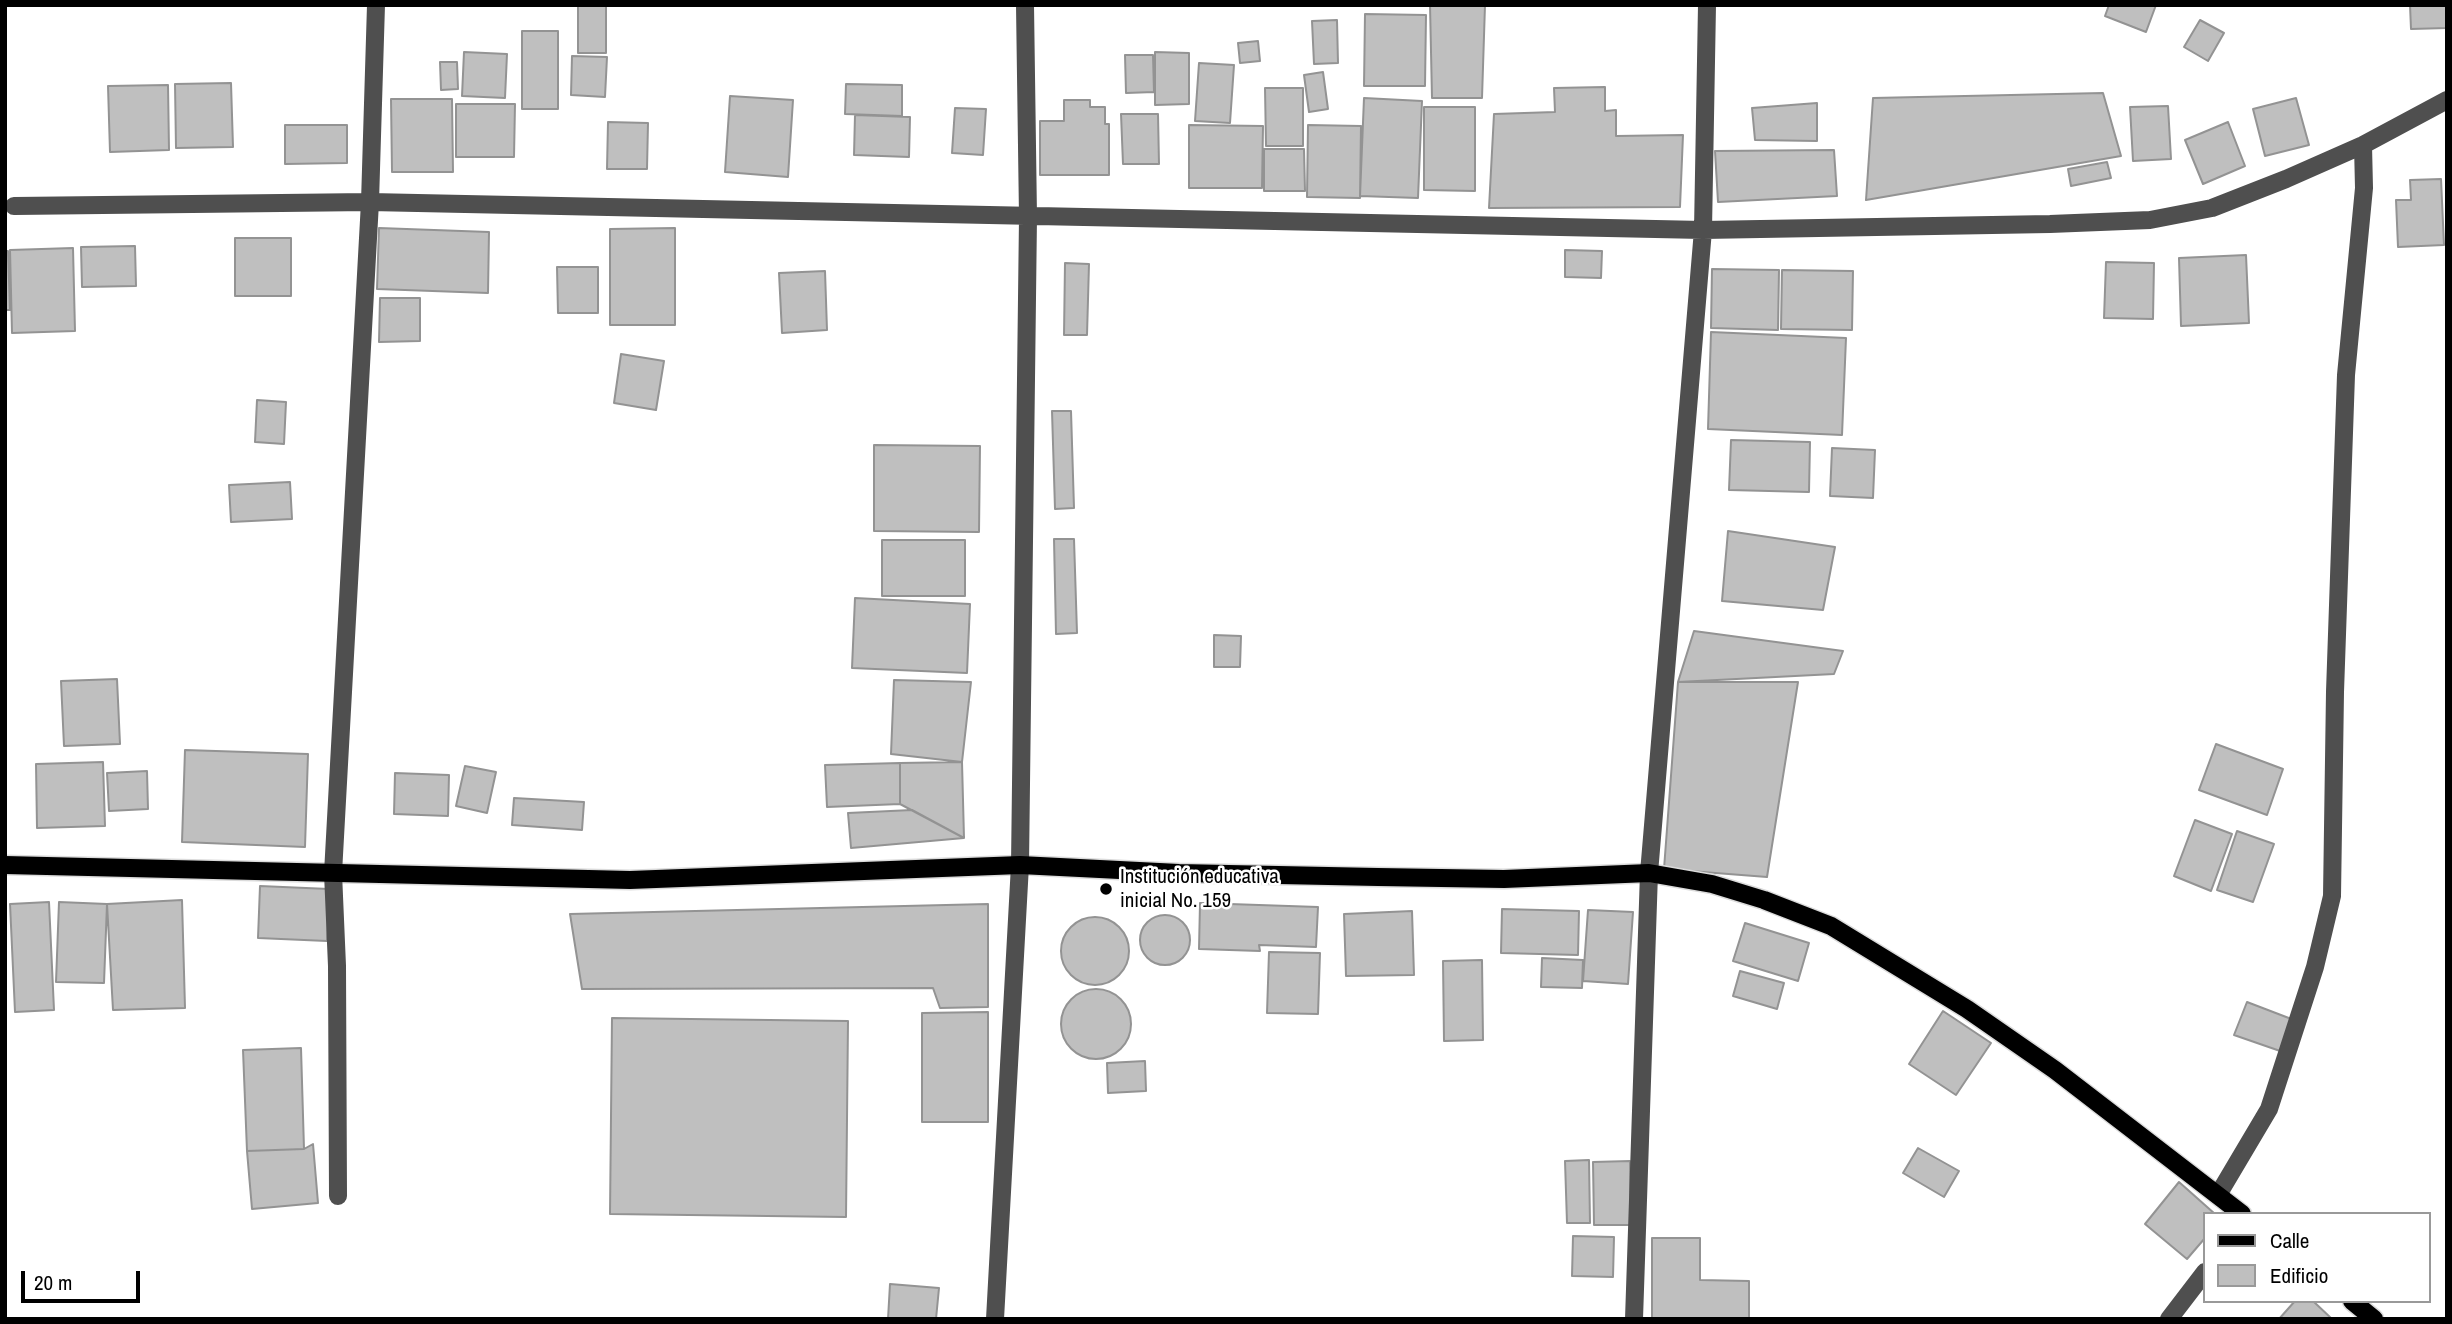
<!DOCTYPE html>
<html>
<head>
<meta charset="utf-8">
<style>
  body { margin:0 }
  #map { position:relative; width:2452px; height:1324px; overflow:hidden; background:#fff; font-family:"Archivo Narrow",sans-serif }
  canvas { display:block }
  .frame { position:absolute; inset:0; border:7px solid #000; pointer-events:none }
  .legend { position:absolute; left:2203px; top:1212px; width:228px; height:91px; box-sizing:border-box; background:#fff; border:2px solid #999; margin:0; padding:9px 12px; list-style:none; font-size:21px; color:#000 }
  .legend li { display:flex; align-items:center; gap:14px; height:35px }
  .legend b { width:35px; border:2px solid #999 }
  .scale { position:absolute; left:21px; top:1271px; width:119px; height:32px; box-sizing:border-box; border:4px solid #000; border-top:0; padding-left:9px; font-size:21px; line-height:24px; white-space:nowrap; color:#000; -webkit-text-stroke:5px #fff; paint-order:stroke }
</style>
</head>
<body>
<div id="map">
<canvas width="2452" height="1324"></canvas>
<div class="frame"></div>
<ul class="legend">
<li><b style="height:9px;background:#000"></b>Calle</li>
<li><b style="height:19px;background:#bfbfbf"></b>Edificio</li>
</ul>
<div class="scale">20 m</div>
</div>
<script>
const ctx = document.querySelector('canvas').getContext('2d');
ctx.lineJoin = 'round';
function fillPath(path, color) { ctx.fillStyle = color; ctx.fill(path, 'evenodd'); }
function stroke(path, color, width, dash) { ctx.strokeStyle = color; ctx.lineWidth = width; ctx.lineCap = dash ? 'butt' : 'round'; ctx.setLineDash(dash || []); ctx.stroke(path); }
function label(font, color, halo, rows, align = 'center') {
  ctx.font = font + ' "Archivo Narrow",sans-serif'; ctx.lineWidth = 5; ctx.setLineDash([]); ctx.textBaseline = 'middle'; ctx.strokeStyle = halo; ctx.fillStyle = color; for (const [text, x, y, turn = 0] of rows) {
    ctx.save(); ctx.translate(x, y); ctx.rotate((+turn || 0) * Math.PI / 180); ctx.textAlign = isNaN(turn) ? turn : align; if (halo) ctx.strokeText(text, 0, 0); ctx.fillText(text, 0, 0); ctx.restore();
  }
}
const building = new Path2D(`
  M 578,5 L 606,5 L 606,53 L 578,53 Z
  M 1430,5 L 1485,5 L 1482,98 L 1432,98 Z
  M 2109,5 L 2156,5 L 2146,32 L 2105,16 Z
  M 2410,5 L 2447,5 L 2447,28 L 2411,29 Z
  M 1365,14 L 1426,15 L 1425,86 L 1364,86 Z
  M 1337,20 L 1338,63 L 1314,64 L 1312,21 Z
  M 2200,20 L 2224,33 L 2208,61 L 2184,47 Z
  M 522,31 L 558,31 L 558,109 L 522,109 Z
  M 1258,41 L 1260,61 L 1240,63 L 1238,43 Z
  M 464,52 L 507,54 L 505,98 L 462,96 Z
  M 1155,52 L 1189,53 L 1189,104 L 1155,105 Z
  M 1125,55 L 1153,55 L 1154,92 L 1126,93 Z
  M 572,56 L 607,57 L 605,97 L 571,95 Z
  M 440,62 L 457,62 L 458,89 L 441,90 Z
  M 1199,63 L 1234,65 L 1230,123 L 1195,121 Z
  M 1323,72 L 1328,109 L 1309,112 L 1304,75 Z
  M 231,83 L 233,147 L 176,148 L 175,84 Z
  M 846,84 L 902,85 L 902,116 L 845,114 Z
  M 168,85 L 169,150 L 110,152 L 108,86 Z
  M 1605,87 L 1605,111 L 1616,110 L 1616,136 L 1683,135 L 1680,207 L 1489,208 L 1494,114 L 1555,112 L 1554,88 Z
  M 1265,88 L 1303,88 L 1303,146 L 1266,146 Z
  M 2103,93 L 2121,156 L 1866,200 L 1873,98 Z
  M 730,96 L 793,100 L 788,177 L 725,172 Z
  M 1364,98 L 1422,101 L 1418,198 L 1360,196 Z
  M 2296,98 L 2309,145 L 2265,156 L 2253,109 Z
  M 391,99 L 452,99 L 453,172 L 392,172 Z
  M 1064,100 L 1090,100 L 1090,107 L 1105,107 L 1105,124 L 1109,124 L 1109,175 L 1040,175 L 1040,121 L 1064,121 Z
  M 1817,103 L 1817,141 L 1755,140 L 1752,108 Z
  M 456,104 L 515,104 L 514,157 L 456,157 Z
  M 2168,106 L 2171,159 L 2133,161 L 2130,107 Z
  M 1424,107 L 1475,107 L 1475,191 L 1424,190 Z
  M 955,108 L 986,109 L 983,155 L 952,153 Z
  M 1121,114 L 1158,114 L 1159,164 L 1123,164 Z
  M 855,115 L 910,117 L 909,157 L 854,155 Z
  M 608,122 L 648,123 L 647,169 L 607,169 Z
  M 2228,122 L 2245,166 L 2203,184 L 2185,140 Z
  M 285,125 L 347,125 L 347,163 L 285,164 Z
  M 1189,125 L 1263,126 L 1262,188 L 1189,188 Z
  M 1308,125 L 1361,126 L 1360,198 L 1307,197 Z
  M 1264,149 L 1304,149 L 1305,191 L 1264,191 Z
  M 1834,150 L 1837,196 L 1718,202 L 1715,151 Z
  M 2107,162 L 2111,178 L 2071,186 L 2068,169 Z
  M 2441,179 L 2444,245 L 2398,247 L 2396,200 L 2411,200 L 2410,180 Z
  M 379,228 L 489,232 L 488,293 L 377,289 Z
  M 675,228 L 675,325 L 610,325 L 610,229 Z
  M 235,238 L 291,238 L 291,296 L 235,296 Z
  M 135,246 L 136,286 L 82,287 L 81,247 Z
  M 73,248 L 75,331 L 12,333 L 10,250 Z
  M 1565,250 L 1602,251 L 1601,278 L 1565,277 Z
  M 5,251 L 8,251 L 10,310 L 5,310 Z
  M 2246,255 L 2249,323 L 2181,326 L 2179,258 Z
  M 2106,262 L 2154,263 L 2153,319 L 2104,318 Z
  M 1065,263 L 1089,264 L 1087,335 L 1064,335 Z
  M 557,267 L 598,267 L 598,313 L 558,313 Z
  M 1712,269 L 1779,270 L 1778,330 L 1711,328 Z
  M 1782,270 L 1853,271 L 1852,330 L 1781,329 Z
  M 825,271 L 827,330 L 782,333 L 779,273 Z
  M 380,298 L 420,298 L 420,341 L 379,342 Z
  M 1711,332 L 1846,338 L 1842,435 L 1708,429 Z
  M 621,354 L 664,361 L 656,410 L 614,403 Z
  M 257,400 L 286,402 L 284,444 L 255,442 Z
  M 1052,411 L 1071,411 L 1074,508 L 1055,509 Z
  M 1731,440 L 1810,442 L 1809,492 L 1729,490 Z
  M 874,445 L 980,446 L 979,532 L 874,531 Z
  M 1832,448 L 1875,450 L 1873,498 L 1830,496 Z
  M 290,482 L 292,519 L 231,522 L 229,485 Z
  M 1728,531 L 1835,547 L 1823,610 L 1722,601 Z
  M 1054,539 L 1074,539 L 1077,633 L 1056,634 Z
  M 882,540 L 965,540 L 965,596 L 882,596 Z
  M 855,598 L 970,604 L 967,673 L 852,668 Z
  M 1694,631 L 1843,651 L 1834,674 L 1678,682 Z
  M 1214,635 L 1241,636 L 1240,667 L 1214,667 Z
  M 117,679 L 120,744 L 64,746 L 61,681 Z
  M 894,680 L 971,682 L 962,762 L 891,754 Z
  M 1678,682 L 1798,682 L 1767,877 L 1664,869 Z
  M 2216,744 L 2283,769 L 2267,815 L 2199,790 Z
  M 185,750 L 308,754 L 305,847 L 182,842 Z
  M 103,762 L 105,826 L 37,828 L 36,764 Z
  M 962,762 L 964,838 L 900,804 L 900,763 Z
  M 900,763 L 900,804 L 827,807 L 825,765 Z
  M 465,766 L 496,772 L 487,813 L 456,806 Z
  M 147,771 L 148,809 L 109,811 L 107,773 Z
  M 395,773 L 449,775 L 448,816 L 394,814 Z
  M 514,798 L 584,802 L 582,830 L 512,825 Z
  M 912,810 L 964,838 L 851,848 L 848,813 Z
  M 2195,820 L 2232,834 L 2211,891 L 2174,876 Z
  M 2237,831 L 2274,844 L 2253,902 L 2217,890 Z
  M 260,886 L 329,889 L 327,941 L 258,938 Z
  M 182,900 L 185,1008 L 113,1010 L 107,904 Z
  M 49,902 L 54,1010 L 15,1012 L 10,904 Z
  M 59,902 L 107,904 L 104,983 L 56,982 Z
  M 1200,903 L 1318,907 L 1316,947 L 1259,945 L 1260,951 L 1199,949 Z
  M 988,904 L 988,1007 L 940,1008 L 933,988 L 582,989 L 570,914 Z
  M 1502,909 L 1579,911 L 1578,955 L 1501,953 Z
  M 1588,910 L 1633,912 L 1628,984 L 1583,981 Z
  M 1412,911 L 1414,975 L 1346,976 L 1344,914 Z
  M1140 940a25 25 0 1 1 50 0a25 25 0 1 1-50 0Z
  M1061 951a34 34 0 1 1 68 0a34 34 0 1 1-68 0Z
  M 1745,923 L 1809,943 L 1798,981 L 1733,961 Z
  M 1269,952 L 1320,953 L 1318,1014 L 1267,1013 Z
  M 1542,958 L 1583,960 L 1582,988 L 1541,987 Z
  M 1482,960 L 1483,1040 L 1444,1041 L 1443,961 Z
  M 1740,971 L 1784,983 L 1777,1009 L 1733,996 Z
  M1061 1024a35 35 0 1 1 70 0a35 35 0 1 1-70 0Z
  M 2247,1002 L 2294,1020 L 2283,1052 L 2234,1035 Z
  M 1943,1011 L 1991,1043 L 1956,1095 L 1909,1064 Z
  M 988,1012 L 988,1122 L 922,1122 L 922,1013 Z
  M 612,1018 L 848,1021 L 846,1217 L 610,1214 Z
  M 301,1048 L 304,1149 L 247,1151 L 243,1050 Z
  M 1145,1061 L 1146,1091 L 1108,1093 L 1107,1063 Z
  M 313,1144 L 318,1203 L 252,1209 L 247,1151 L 304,1149 Z
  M 1918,1148 L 1959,1171 L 1944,1197 L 1903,1173 Z
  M 1589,1160 L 1590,1223 L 1567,1223 L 1565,1161 Z
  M 1630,1161 L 1630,1225 L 1594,1225 L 1593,1162 Z
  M 2179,1182 L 2215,1214 L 2205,1214 L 2205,1238 L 2187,1259 L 2145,1224 Z
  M 1573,1236 L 1614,1237 L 1613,1277 L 1572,1276 Z
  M 1652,1238 L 1700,1238 L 1700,1280 L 1749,1281 L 1749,1319 L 1652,1319 Z
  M 890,1284 L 939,1288 L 936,1319 L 888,1319 Z
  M 2295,1301 L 2313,1301 L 2332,1319 L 2279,1319 Z`);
fillPath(building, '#bfbfbf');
stroke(building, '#939393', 2);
const major = new Path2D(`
  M 5,865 L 630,880 L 1020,865 L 1179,873 L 1378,877 L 1504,879 L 1649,873 L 1712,884 L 1764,900 L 1831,926 L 1967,1009 L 2055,1070 L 2242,1214
  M 2352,1301 L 2374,1319`);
stroke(major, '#dbdbdb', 21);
stroke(new Path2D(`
  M 14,206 L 370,202 L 1703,230 L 2050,224 L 2150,220 L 2212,208 L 2286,179 L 2363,145 L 2447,100
  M 2218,1195 L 2269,1109 L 2315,967 L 2332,896 L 2335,692 L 2346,375 L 2364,188 L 2363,145
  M 338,1196 L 337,966 L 333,873 L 370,202 L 376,5
  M 995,1319 L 1020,865 L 1028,217 L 1025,5
  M 1634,1319 L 1649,873 L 1703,230 L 1707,5
  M 2169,1319 L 2205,1272`), '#4f4f4f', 18);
stroke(major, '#000', 18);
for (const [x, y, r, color] of [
  [1106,889,7,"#000"]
]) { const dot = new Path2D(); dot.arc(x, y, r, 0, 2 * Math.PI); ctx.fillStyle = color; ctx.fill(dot); stroke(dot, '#fff', 2.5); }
label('21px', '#000', '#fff', [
  ["Institución educativa",1120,877],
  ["inicial No. 159",1120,901]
], 'left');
</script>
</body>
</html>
